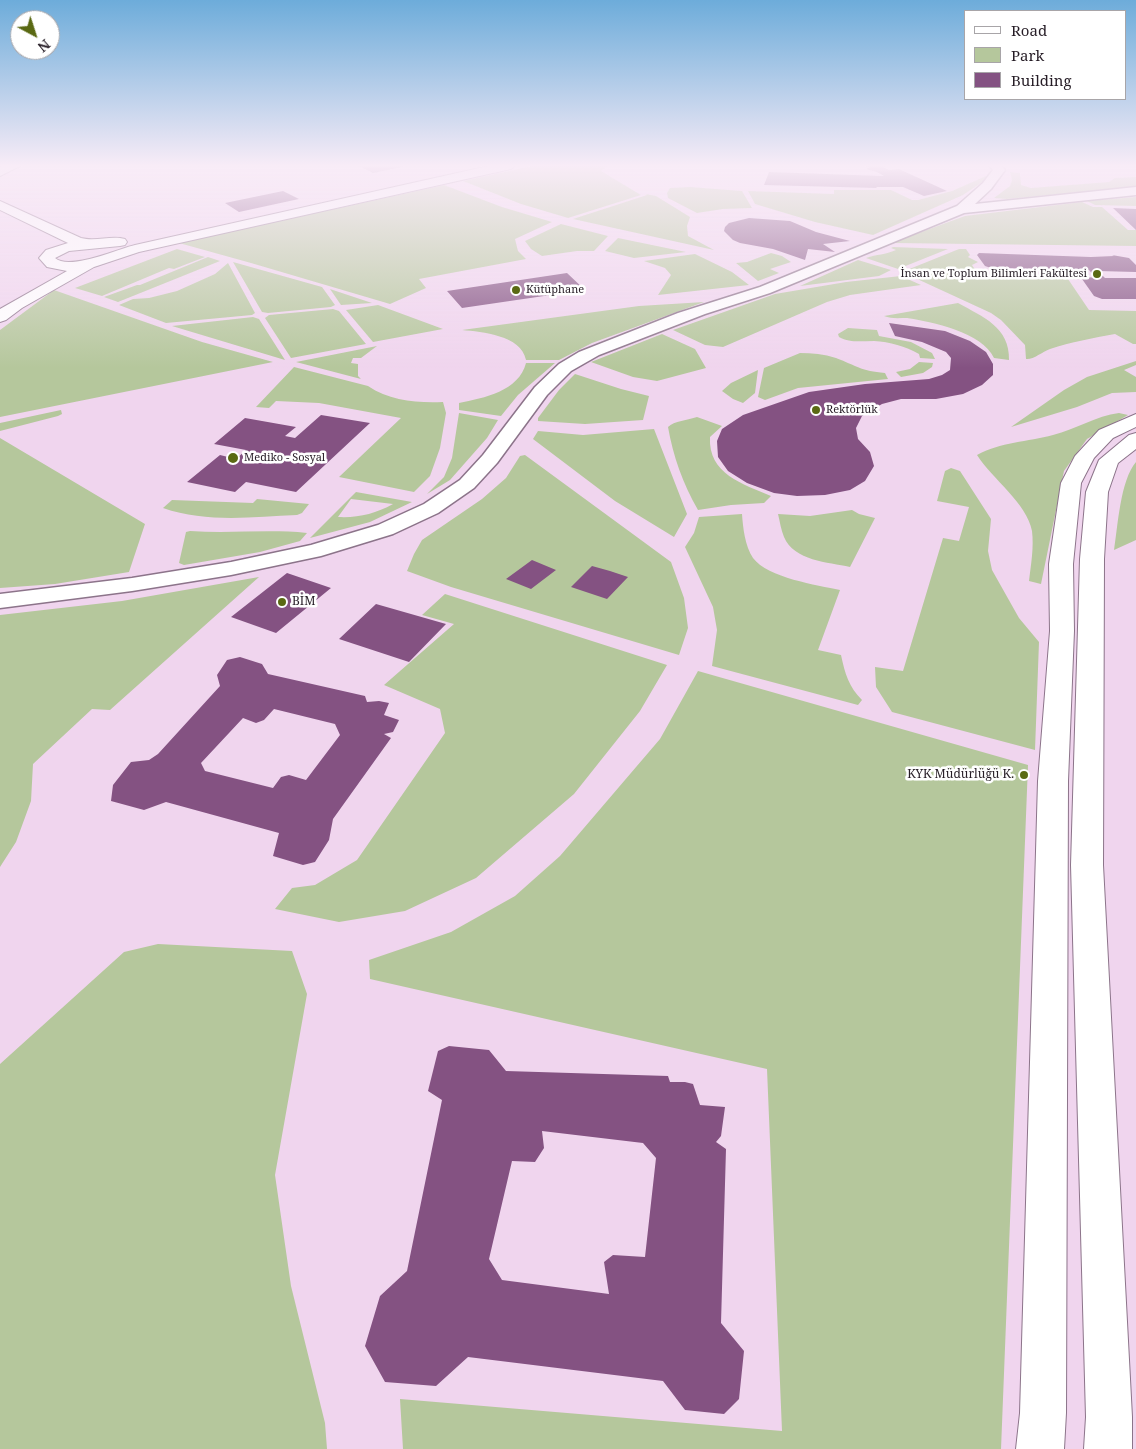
<!DOCTYPE html>
<html>
<head>
<meta charset="utf-8">
<style>
  body { margin:0 }
  #map { position:relative; width:1136px; height:1449px; overflow:hidden; background:#f0d5ee; font-family:"Noto Serif",serif }
  canvas { display:block }
  .legend { position:absolute; left:964px; top:10px; width:162px; height:90px; box-sizing:border-box; background:#fff; border:1px solid #a8a5a8; margin:0; padding:6px 9px; list-style:none; font-size:15px; color:#261d26 }
  .legend li { display:flex; align-items:center; gap:10px; height:25px }
  .legend b { width:25px; border:1px solid #a8a5a8 }
  .north { position:absolute; left:10px; top:10px; width:50px; height:50px; box-sizing:border-box; background:#fff; border:1px solid #a8a5a8; border-radius:50%; rotate:140deg; font-size:14px; font-weight:700; line-height:20px; text-align:center; color:#261d26 }
  .north::after { content:''; display:block; margin:auto; width:18px; height:22px; background:#5a6913; clip-path:polygon(50% 0,100% 100%,50% 72%,0 100%) }
</style>
</head>
<body>
<div id="map">
<canvas width="1136" height="1449"></canvas>
<ul class="legend">
<li><b style="height:6px;background:#fff"></b>Road</li>
<li><b style="height:14px;background:#b5c79c"></b>Park</li>
<li><b style="height:14px;background:#845282"></b>Building</li>
</ul>
<div class="north">N</div>
</div>
<script>
const ctx = document.querySelector('canvas').getContext('2d');
ctx.lineJoin = 'round';
function fillPath(path, color) { ctx.fillStyle = color; ctx.fill(path, 'evenodd'); }
function stroke(path, color, width, dash) { ctx.strokeStyle = color; ctx.lineWidth = width; ctx.lineCap = dash ? 'butt' : 'round'; ctx.setLineDash(dash || []); ctx.stroke(path); }
function label(font, color, halo, rows, align = 'center') {
  ctx.font = font + ' "Noto Serif",serif'; ctx.lineWidth = 5; ctx.setLineDash([]); ctx.textBaseline = 'middle'; ctx.strokeStyle = halo; ctx.fillStyle = color; for (const [text, x, y, turn = 0] of rows) {
    ctx.save(); ctx.translate(x, y); ctx.rotate((+turn || 0) * Math.PI / 180); ctx.textAlign = isNaN(turn) ? turn : align; if (halo) ctx.strokeText(text, 0, 0); ctx.fillText(text, 0, 0); ctx.restore();
  }
}
fillPath(new Path2D(`
  M 537,165 L 609,165 L 601,171 L 641,195 L 568,218 L 521,204 L 463,181 Z
  M 1010,172 L 1020,173 L 1021,185 L 1031,188 L 1109,182 L 1115,178 L 1136,177 L 1136,187 L 1007,199 L 994,198 L 1010,186 L 1012,180 Z
  M 986,176 L 990,177 L 963,195 L 873,235 L 815,222 L 755,204 L 748,191 L 834,194 L 834,190 L 891,190 L 912,200 L 918,200 L 952,191 Z
  M 444,185 L 502,207 L 552,222 L 515,239 L 518,251 L 526,259 L 419,279 L 426,288 L 390,304 L 251,263 L 179,243 Z
  M 690,187 L 742,191 L 752,208 L 723,209 L 697,213 L 668,198 L 667,193 L 670,188 Z
  M 646,194 L 656,196 L 690,217 L 687,226 L 688,236 L 714,250 L 573,219 L 647,195 Z
  M 1136,197 L 1136,206 L 1095,205 L 1087,201 Z
  M 1082,202 L 1093,207 L 1102,207 L 1128,230 L 1136,230 L 1136,246 L 891,243 L 965,216 Z
  M 561,224 L 608,236 L 594,251 L 577,251 L 542,256 L 531,249 L 525,241 Z
  M 618,238 L 686,252 L 634,258 L 605,251 Z
  M 893,247 L 948,249 L 898,269 L 866,258 C 877,254 885,255 896,250 L 891,248 Z
  M 177,249 L 205,257 L 174,269 L 169,268 L 102,296 L 75,288 Z
  M 959,249 L 966,249 L 970,255 L 968,257 L 978,262 L 972,265 L 980,277 L 1068,279 L 1089,310 L 1136,311 L 1136,344 L 1133,344 L 1115,334 C 1093,338 1071,342 1050,349 C 1042,352 1033,360 1026,359 L 1025,345 L 1001,320 L 991,313 L 902,272 Z
  M 771,253 L 782,256 L 791,262 L 770,269 L 779,273 L 758,281 L 736,263 L 747,262 Z
  M 695,254 L 732,272 L 749,285 L 658,295 L 671,275 L 665,268 L 644,261 Z
  M 208,257 L 220,261 L 118,302 L 104,297 L 137,285 L 140,285 Z
  M 858,260 L 891,270 L 879,276 L 800,286 Z
  M 233,262 L 322,287 L 335,305 L 331,307 L 268,313 L 262,312 Z
  M 228,263 L 255,313 L 252,315 L 166,323 L 119,305 L 133,299 L 149,298 L 177,291 L 215,274 Z
  M 901,276 L 921,285 L 850,295 L 827,302 L 723,347 L 705,345 L 673,330 L 775,294 L 846,282 Z
  M 330,289 L 372,303 L 341,305 Z
  M 54,290 L 202,342 L 273,362 L 0,417 L 0,330 Z
  M 704,302 L 592,343 L 559,360 L 526,360 C 521,335 482,332 462,330 L 639,306 Z
  M 958,303 C 983,317 1010,327 1009,360 L 994,358 C 982,332 932,322 907,318 C 899,318 891,319 884,316 Z
  M 378,305 L 443,329 L 373,342 L 346,310 Z
  M 333,309 L 339,311 L 366,344 L 291,358 L 265,318 L 269,315 Z
  M 253,317 L 259,319 L 285,360 L 172,326 Z
  M 848,328 L 877,330 L 879,336 L 911,342 L 932,353 L 935,359 L 920,358 L 919,354 C 905,346 890,342 874,341 C 861,341 850,343 839,337 L 838,334 Z
  M 662,334 L 695,349 L 706,368 L 657,381 L 633,377 L 591,362 Z
  M 377,346 L 361,358 L 353,358 L 351,363 L 358,364 L 358,376 L 361,379 L 296,362 Z
  M 800,353 C 812,353 824,354 836,358 C 857,366 861,371 885,373 L 888,379 L 798,388 L 765,400 L 758,397 L 764,368 Z
  M 1136,361 L 1136,365 L 1124,370 L 1136,377 L 1136,392 L 1112,393 L 1077,407 L 1011,427 L 1064,390 L 1087,377 Z
  M 919,362 L 933,363 L 932,367 L 923,373 L 901,377 L 896,372 L 910,369 Z
  M 526,363 L 555,363 L 518,395 L 501,416 L 459,410 L 459,403 C 484,398 519,391 526,363 Z
  M 294,367 L 368,386 C 390,401 417,403 443,402 L 446,413 L 440,448 L 430,476 L 414,492 L 339,477 L 401,418 L 319,403 L 276,401 L 269,408 L 256,407 Z
  M 758,370 L 755,393 L 743,403 L 733,399 L 722,391 L 731,383 Z
  M 575,374 L 621,389 L 649,396 L 643,420 L 585,424 L 538,421 L 538,418 L 559,390 Z
  M 61,410 L 62,414 L 58,416 L 0,431 L 0,423 Z
  M 459,413 L 498,420 L 487,438 L 450,480 L 427,494 L 444,477 L 452,458 Z
  M 1119,413 L 1128,415 L 1087,439 L 1064,471 L 1041,584 L 1029,581 C 1031,564 1034,548 1032,531 C 1027,503 992,479 977,455 C 1000,442 1028,442 1053,435 C 1076,429 1096,416 1119,413 Z
  M 697,417 L 722,426 L 710,437 C 708,474 743,484 771,496 L 764,503 L 731,505 L 698,510 C 683,484 673,456 668,427 C 674,421 688,420 697,417 Z
  M 654,429 L 687,514 L 674,537 L 615,501 L 533,439 L 538,431 L 583,435 Z
  M 0,438 L 145,524 L 129,572 L 55,584 L 0,588 Z
  M 525,455 L 671,562 L 684,598 L 688,628 L 679,655 L 451,587 L 407,571 L 414,554 L 422,540 L 482,499 L 506,478 L 520,456 Z
  M 1136,462 L 1136,540 L 1114,550 C 1118,526 1120,481 1136,462 Z
  M 951,468 L 960,471 L 991,519 L 988,551 L 992,570 L 1019,618 L 1039,642 L 1035,750 L 892,712 L 876,687 L 875,667 L 903,671 L 943,538 L 959,541 L 969,507 L 937,501 L 945,471 Z
  M 356,492 L 412,502 L 370,522 L 310,538 ZM 351,499 L 393,504 C 375,514 358,518 338,517 Z
  M 257,499 L 309,504 L 302,513 L 297,515 C 252,517 206,523 163,508 L 172,500 L 253,503 Z
  M 852,510 L 859,514 L 875,518 L 850,567 C 828,562 794,561 784,537 C 781,530 780,522 778,514 L 810,516 Z
  M 742,514 C 743,528 745,546 753,558 C 768,578 817,585 840,590 L 818,650 L 841,655 C 845,674 849,687 862,700 L 858,705 L 712,666 L 717,630 L 713,607 L 685,547 L 694,533 L 699,517 Z
  M 190,531 C 229,534 268,529 307,533 L 300,541 L 260,552 L 184,565 L 179,563 L 186,532 Z
  M 259,577 L 110,710 L 92,709 L 33,764 L 31,801 L 16,842 L 0,867 L 0,615 L 122,601 Z
  M 445,594 L 667,665 L 640,711 L 574,794 L 476,878 L 405,911 L 339,922 L 275,909 L 292,888 L 315,885 L 357,860 L 445,733 L 440,709 L 384,685 L 454,624 L 422,615 Z
  M 698,671 L 1028,765 L 1001,1449 L 403,1449 L 400,1399 L 782,1431 L 767,1069 L 370,979 L 369,960 L 451,932 L 515,896 L 560,856 L 660,739 Z
  M 158,944 L 292,951 L 307,994 L 275,1175 L 291,1286 L 325,1423 L 327,1449 L 0,1449 L 0,1064 L 124,952 Z`), '#b5c79c');
fillPath(new Path2D(`
  M 357,165 L 406,165 L 406,166 L 373,173 Z
  M 851,165 L 890,165 L 883,167 L 889,170 L 899,169 L 947,191 L 924,196 L 903,187 L 876,187 L 877,188 L 764,185 L 769,172 L 884,176 L 877,172 L 866,169 L 870,167 Z
  M 283,191 L 299,199 L 239,212 L 225,203 Z
  M 1113,208 L 1136,209 L 1136,230 Z
  M 749,218 L 790,221 L 816,232 L 850,241 L 823,244 L 835,252 L 808,249 L 805,260 L 773,249 L 740,243 L 733,240 L 724,231 L 725,227 L 729,223 Z
  M 979,253 L 1091,257 L 1114,256 L 1112,255 L 1129,258 L 1136,265 L 1136,272 L 1098,271 L 1105,278 L 1136,278 L 1136,299 L 1102,299 L 1094,296 L 1082,279 L 1087,277 L 1096,278 L 1089,270 L 991,268 L 985,266 L 977,255 Z
  M 567,273 L 585,290 L 462,308 L 447,291 Z
  M 889,323 L 945,331 L 970,341 L 986,352 L 993,364 L 993,375 L 982,385 L 963,394 L 936,399 L 901,399 L 882,404 L 862,416 L 856,428 L 858,439 L 870,452 L 874,466 L 865,481 L 850,490 L 825,495 L 797,496 L 774,493 L 747,483 L 728,471 L 718,457 L 717,441 L 722,429 L 743,415 L 809,392 L 865,384 L 929,379 L 942,375 L 950,370 L 951,358 L 946,352 L 922,342 L 895,336 Z
  M 321,415 L 370,423 L 296,492 L 246,482 L 235,492 L 187,482 L 220,455 L 236,459 L 246,450 L 214,444 L 245,418 L 296,427 L 285,436 L 295,438 Z
  M 532,560 L 556,570 L 531,589 L 506,579 Z
  M 592,566 L 610,571 L 628,577 L 607,599 L 571,587 Z
  M 287,573 L 331,588 L 276,633 L 231,617 Z
  M 376,604 L 446,624 L 409,662 L 339,639 Z
  M 240,657 L 262,664 L 268,674 L 365,696 L 367,702 L 379,701 L 389,703 L 384,715 L 399,720 L 393,732 L 384,734 L 391,738 L 333,819 L 329,840 L 315,862 L 303,865 L 273,856 L 279,833 L 166,802 L 144,810 L 111,801 L 113,785 L 131,762 L 149,760 L 158,754 L 220,686 L 217,675 L 227,660 ZM 274,709 L 335,724 L 340,735 L 306,780 L 289,775 L 281,777 L 273,788 L 205,771 L 201,763 L 243,718 L 256,723 L 264,720 Z
  M 449,1046 L 489,1050 L 506,1071 L 668,1076 L 670,1082 L 685,1082 L 693,1084 L 700,1105 L 725,1107 L 721,1136 L 716,1142 L 726,1149 L 721,1323 L 744,1351 L 739,1399 L 724,1414 L 685,1410 L 663,1381 L 468,1357 L 436,1386 L 385,1382 L 365,1346 L 380,1296 L 407,1271 L 442,1100 L 428,1091 L 438,1051 ZM 542,1131 L 643,1143 L 656,1158 L 645,1257 L 613,1255 L 604,1262 L 609,1294 L 502,1280 L 489,1259 L 512,1161 L 535,1162 L 544,1148 Z`), '#845282');
const street = new Path2D(`
  M 989,165 L 1001,165 L 1005,170 L 991,189 L 975,204 L 1136,187 L 1136,195 L 964,213 L 770,293 L 705,314 L 599,355 L 571,371 L 547,395 L 497,463 L 474,488 L 438,513 L 393,534 L 321,556 L 231,575 L 132,591 L 0,608 L 0,594 L 132,578 L 231,562 L 311,545 L 378,525 L 424,504 L 460,480 L 483,455 L 535,387 L 559,364 L 579,352 L 678,313 L 760,287 L 957,206 L 983,183 L 993,170 Z`);
const secondary = new Path2D(`
  M 5,165 L 22,165 L 0,176 L 0,167 Z
  M 493,165 L 517,165 L 511,169 L 139,252 L 94,267 L 22,308 L 6,320 L 0,322 L 0,309 L 67,271 L 47,267 L 39,258 L 46,250 L 68,243 L 0,210 L 0,201 L 81,238 C 96,242 111,235 125,239 L 127,242 L 125,245 L 120,246 L 69,251 L 55,258 C 69,271 118,249 135,245 Z
  M 1136,414 L 1136,427 L 1113,438 L 1094,458 L 1081,483 L 1073,564 L 1074,631 L 1068,781 L 1066,1413 L 1064,1449 L 1016,1449 L 1020,1413 L 1038,781 L 1050,631 L 1049,564 L 1061,483 L 1075,456 L 1099,430 Z
  M 1136,433 L 1136,449 L 1118,463 L 1108,492 L 1104,559 L 1103,865 L 1132,1417 L 1132,1449 L 1084,1449 L 1086,1417 L 1071,865 L 1080,559 L 1086,492 L 1099,460 L 1129,435 Z`);
stroke(street, '#8c748a', 3);
stroke(secondary, '#8c748a', 2);
fillPath(street, '#fff');
fillPath(secondary, '#fff');
const sky = ctx.createLinearGradient(0, 0, 0, 368);
sky.addColorStop(0, '#6dacda');
sky.addColorStop(0.45, '#f8ecf7');
sky.addColorStop(1, '#f8ecf700');
ctx.fillStyle = sky;
ctx.fillRect(0, 0, 1136, 368);
for (const [x, y, r, color] of [
  [1097,274,5,"#5a6913"],
  [516,290,5,"#5a6913"],
  [816,410,5,"#5a6913"],
  [233,458,6,"#5a6913"],
  [282,602,5,"#5a6913"],
  [1024,775,5,"#5a6913"]
]) { const dot = new Path2D(); dot.arc(x, y, r, 0, 2 * Math.PI); ctx.fillStyle = color; ctx.fill(dot); stroke(dot, '#fff', 2); }
label('11px', '#261d26', '#fff', [
  ["İnsan ve Toplum Bilimleri Fakültesi",1087,274,"right"],
  ["Kütüphane",526,290],
  ["Rektörlük",826,410],
  ["Mediko - Sosyal",244,458]
], 'left');
label('12px', '#261d26', '#fff', [
  ["BİM",292,602],
  ["KYK Müdürlüğü K.",1014,775,"right"]
], 'left');
</script>
</body>
</html>
